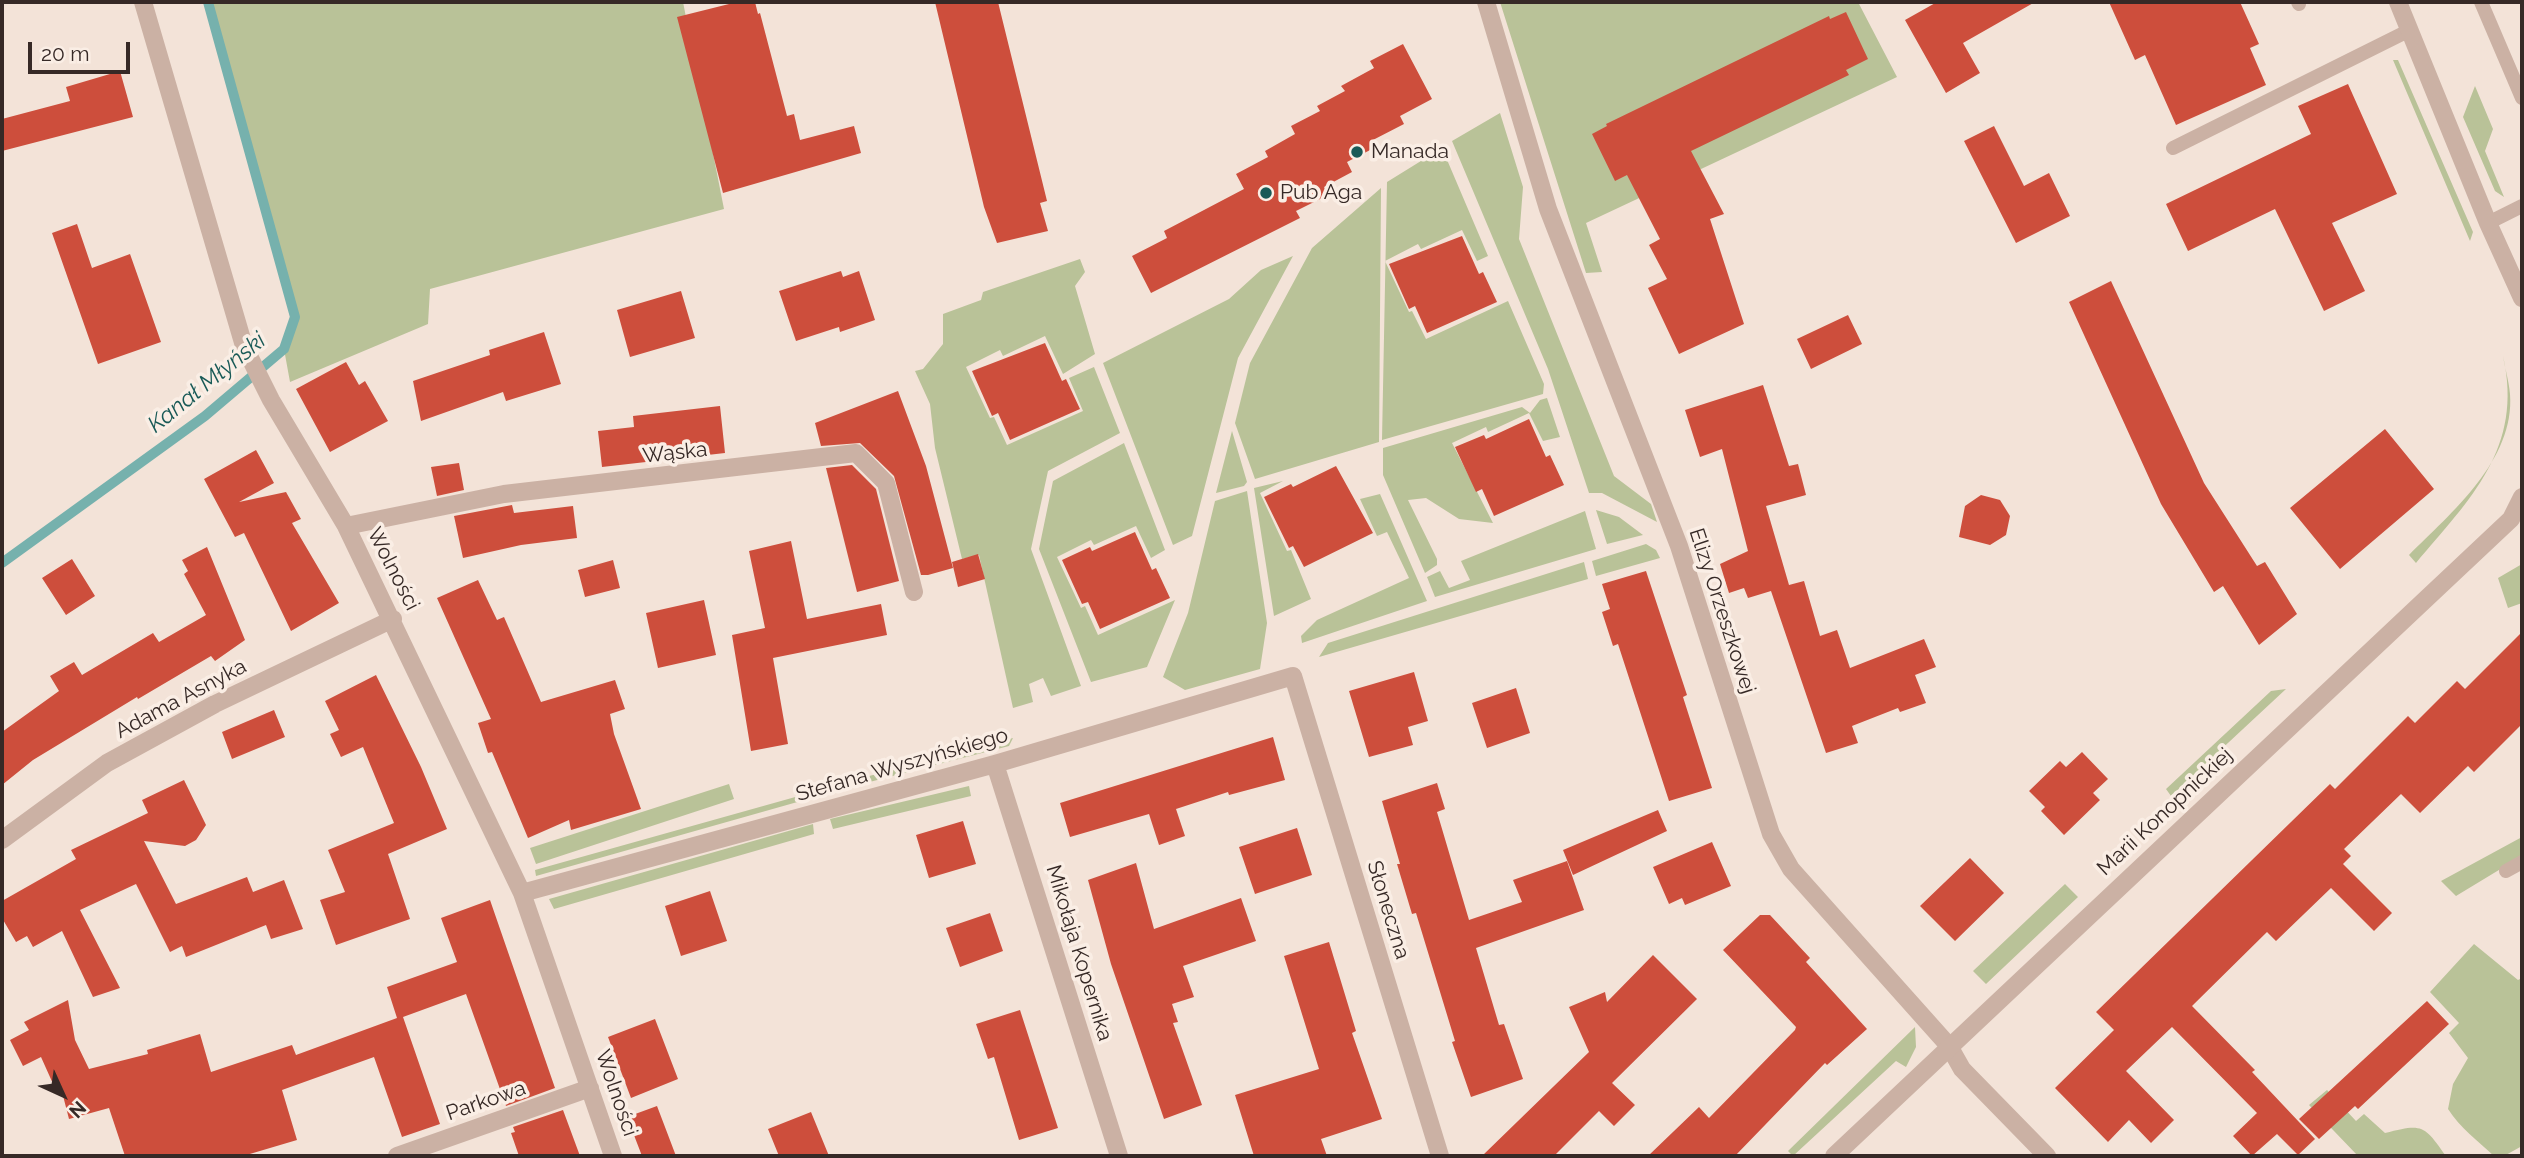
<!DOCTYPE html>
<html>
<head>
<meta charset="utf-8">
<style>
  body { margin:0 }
  #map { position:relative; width:2524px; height:1158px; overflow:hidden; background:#f3e3d8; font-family:Raleway,sans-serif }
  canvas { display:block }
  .frame { position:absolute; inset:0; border:4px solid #362926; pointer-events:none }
  .north { position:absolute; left:28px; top:1060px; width:70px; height:70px; -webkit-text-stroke:5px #faeee5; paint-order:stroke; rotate:135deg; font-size:19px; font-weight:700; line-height:28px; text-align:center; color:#362926 }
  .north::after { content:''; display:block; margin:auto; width:24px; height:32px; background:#362926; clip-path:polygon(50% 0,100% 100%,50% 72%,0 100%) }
  .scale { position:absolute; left:28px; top:42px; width:102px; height:32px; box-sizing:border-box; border:4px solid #362926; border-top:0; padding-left:9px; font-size:21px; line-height:24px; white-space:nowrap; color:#362926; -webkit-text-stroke:5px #faeee5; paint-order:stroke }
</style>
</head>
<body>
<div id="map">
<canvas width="2524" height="1158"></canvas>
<div class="frame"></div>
<div class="north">N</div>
<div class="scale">20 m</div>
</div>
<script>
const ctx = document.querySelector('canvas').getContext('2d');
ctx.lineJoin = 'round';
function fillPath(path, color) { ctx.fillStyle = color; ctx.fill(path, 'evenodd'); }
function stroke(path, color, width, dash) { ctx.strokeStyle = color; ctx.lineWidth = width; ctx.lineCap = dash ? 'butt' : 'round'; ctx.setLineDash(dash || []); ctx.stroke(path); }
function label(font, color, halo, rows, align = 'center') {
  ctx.font = font + ' Raleway,sans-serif'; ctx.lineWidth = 7; ctx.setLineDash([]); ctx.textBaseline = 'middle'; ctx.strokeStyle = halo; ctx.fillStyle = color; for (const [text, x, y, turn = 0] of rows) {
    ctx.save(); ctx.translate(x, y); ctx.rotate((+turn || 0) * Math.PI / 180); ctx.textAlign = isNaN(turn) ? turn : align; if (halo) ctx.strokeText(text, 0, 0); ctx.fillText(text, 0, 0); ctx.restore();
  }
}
fillPath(new Path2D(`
  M 208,2 L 683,2 L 724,209 L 430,289 L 428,324 L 290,382 L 284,349 L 295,317 Z
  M 1500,2 L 1858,2 L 1897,77 L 1586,223 L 1602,272 L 1586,273 Z
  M 2393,60 L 2398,60 L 2473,232 L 2470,241 Z
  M 2475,86 L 2493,129 L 2485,151 L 2504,197 L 2495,191 L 2463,117 Z
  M 1500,113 L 1523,187 L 1519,239 L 1614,476 L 1651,504 L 1657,522 L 1602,493 L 1589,493 L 1548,369 L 1452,141 Z
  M 1442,148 L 1488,256 L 1477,261 L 1462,230 L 1421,249 L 1418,244 L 1385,261 L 1409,312 L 1412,311 L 1426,339 L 1508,301 L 1544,384 L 1543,394 L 1382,440 L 1387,182 Z
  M 1381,188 L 1379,442 L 1255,479 L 1235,423 L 1250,363 L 1312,248 Z
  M 1293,256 L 1238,358 L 1192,536 L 1173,545 L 1103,363 L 1229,299 L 1261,270 Z
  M 1080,259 L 1085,272 L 1075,286 L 1095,354 L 1063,374 L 1045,336 L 1003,356 L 1000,350 L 966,367 L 990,418 L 994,417 L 1007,445 L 1083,411 L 1069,378 L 1094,367 L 1120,433 L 1048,471 L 1031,549 L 1081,686 L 1051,696 L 1043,678 L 1029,684 L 1033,702 L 1013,708 L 979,555 L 962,559 L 935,448 L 930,404 L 915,371 L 923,369 L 943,344 L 943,314 L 981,300 L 983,292 Z
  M 2503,356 C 2524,448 2470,499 2416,563 L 2409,555 C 2451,513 2515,460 2510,394 C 2509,381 2505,369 2503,356 Z
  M 1547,398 L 1560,437 L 1543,441 L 1529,413 L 1488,432 L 1486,427 L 1452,443 L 1493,523 L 1459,519 L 1426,498 L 1408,500 L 1437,559 L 1437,565 L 1425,573 L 1383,475 L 1383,448 L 1522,407 L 1530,413 L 1540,400 Z
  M 1232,431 L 1247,482 L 1244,486 L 1216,493 Z
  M 1124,443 L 1165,550 L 1151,558 L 1136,526 L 1094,545 L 1091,540 L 1057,557 L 1081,608 L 1085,606 L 1098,635 L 1175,600 L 1147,667 L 1091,682 L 1039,549 L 1053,481 Z
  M 1283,481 L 1260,493 L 1287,551 L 1291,550 L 1311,599 L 1274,616 L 1254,488 Z
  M 1247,491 L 1267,623 L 1260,669 L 1185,690 L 1163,677 L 1188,613 L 1215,501 Z
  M 1380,494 L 1427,601 L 1302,643 L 1301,636 L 1317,620 L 1409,578 L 1387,532 L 1377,536 L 1360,499 Z
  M 1596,510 L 1619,517 L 1643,535 L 1607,544 Z
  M 1585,511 L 1596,549 L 1435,597 L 1427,577 L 1440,571 L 1449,588 L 1470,580 L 1461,561 Z
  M 1646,544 L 1656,550 L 1660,558 L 1596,576 L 1592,561 Z
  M 1584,562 L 1588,579 L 1319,657 L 1328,643 Z
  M 2522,564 L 2522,603 L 2508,608 L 2498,578 Z
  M 2286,689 L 2171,796 L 2166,789 L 2271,691 Z
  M 1013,738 L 1009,746 L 823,794 L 820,789 Z
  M 729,784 L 734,799 L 536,864 L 530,848 Z
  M 969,786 L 971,796 L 833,829 L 830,819 Z
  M 806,794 L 808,799 L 536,876 L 535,870 Z
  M 813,824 L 814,834 L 554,909 L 549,899 Z
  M 2522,837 L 2522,856 L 2456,896 L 2441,881 Z
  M 2065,884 L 2078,897 L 1986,984 L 1973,971 Z
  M 2474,944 L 2518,980 L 2522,978 L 2522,1146 L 2504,1156 L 2494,1156 C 2478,1141 2460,1128 2448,1109 L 2453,1084 L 2468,1058 L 2449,1033 L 2459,1023 L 2430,992 Z
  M 1915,1027 L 1916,1047 L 1906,1067 L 1896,1061 L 1793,1156 L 1788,1151 Z
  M 2327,1090 L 2356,1121 L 2364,1114 L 2385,1133 C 2423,1123 2424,1125 2446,1156 L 2358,1156 L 2309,1105 Z`), '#b9c298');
stroke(new Path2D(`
  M 2,563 L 205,416 L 284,349 L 295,317 L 208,2`), '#76b1ad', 10);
fillPath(new Path2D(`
  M 737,2 L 755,2 L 758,14 L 760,13 L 787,116 L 794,114 L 800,140 L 854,126 L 861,153 L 723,193 L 677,17 Z
  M 935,2 L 998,2 L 1047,201 L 1040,203 L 1048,231 L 997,243 L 984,207 Z
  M 1937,2 L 2035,2 L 1963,43 L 1980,73 L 1946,93 L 1905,20 Z
  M 2109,2 L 2240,2 L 2259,44 L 2250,48 L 2266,85 L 2176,125 L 2145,55 L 2135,60 Z
  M 1846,12 L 1868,59 L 1846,70 L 1849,75 L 1691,151 L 1724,214 L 1710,219 L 1744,324 L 1679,354 L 1648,288 L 1667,279 L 1649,245 L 1660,239 L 1627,175 L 1615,181 L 1592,134 L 1607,126 L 1606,124 L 1736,61 L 1829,16 L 1830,19 Z
  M 1403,44 L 1432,99 L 1400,116 L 1404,124 L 1371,141 L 1374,148 L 1347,162 L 1352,172 L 1324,187 L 1328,195 L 1296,211 L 1300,218 L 1151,293 L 1132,256 L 1167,238 L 1164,231 L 1244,189 L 1236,174 L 1268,157 L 1265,151 L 1295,134 L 1291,126 L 1320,111 L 1317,106 L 1345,91 L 1341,86 L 1374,68 L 1370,61 Z
  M 120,71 L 133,117 L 2,151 L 2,119 L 70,101 L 66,87 Z
  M 2348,84 L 2397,194 L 2332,223 L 2365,291 L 2324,311 L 2275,209 L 2188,251 L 2166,204 L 2311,134 L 2298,106 Z
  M 1994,126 L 2024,186 L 2049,173 L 2070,216 L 2016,243 L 1964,141 Z
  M 77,224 L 92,268 L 130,254 L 161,342 L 98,364 L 52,233 Z
  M 1462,236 L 1479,274 L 1483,272 L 1497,302 L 1427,333 L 1415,306 L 1409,309 L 1389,264 Z
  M 841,271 L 843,277 L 859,271 L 875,320 L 840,332 L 839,327 L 796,341 L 779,291 Z
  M 2111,281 L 2204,483 L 2257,566 L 2265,562 L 2297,614 L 2259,645 L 2223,586 L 2214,592 L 2161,504 L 2069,302 Z
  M 681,291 L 695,338 L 630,357 L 617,310 Z
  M 1848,315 L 1862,344 L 1811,369 L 1797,339 Z
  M 544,332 L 561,384 L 506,401 L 503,392 L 421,421 L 413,381 L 490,355 L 489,350 Z
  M 1045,343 L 1062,381 L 1066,379 L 1080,409 L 1010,440 L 998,413 L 992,416 L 972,371 Z
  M 346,362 L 359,385 L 365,381 L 388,421 L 330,452 L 296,389 Z
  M 1763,385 L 1789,466 L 1798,464 L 1806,495 L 1766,506 L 1789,585 L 1804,581 L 1820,636 L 1837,630 L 1850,668 L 1924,639 L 1936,667 L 1915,675 L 1926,703 L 1900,712 L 1898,708 L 1852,726 L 1858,743 L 1826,753 L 1771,591 L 1748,598 L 1744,588 L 1729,593 L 1720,564 L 1748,551 L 1722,449 L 1700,457 L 1685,410 Z
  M 898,391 L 926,466 L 953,568 L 928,575 L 921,575 L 894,476 L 860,443 L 821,446 L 815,423 Z
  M 720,406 L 725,453 L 602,467 L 598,431 L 634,427 L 633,416 Z
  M 1529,419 L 1546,457 L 1550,455 L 1564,485 L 1494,516 L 1482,489 L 1476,492 L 1455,447 L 1484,435 L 1486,439 Z
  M 2385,429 L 2434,489 L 2340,569 L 2290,508 Z
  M 256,450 L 274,483 L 239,502 L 286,492 L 301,519 L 292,523 L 339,603 L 291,631 L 244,533 L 235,537 L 204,479 Z
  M 459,463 L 464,490 L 437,496 L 431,467 Z
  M 852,465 L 876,489 L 899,581 L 857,592 L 826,468 Z
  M 1336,466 L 1373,533 L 1304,567 L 1293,546 L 1289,548 L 1264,497 L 1291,484 L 1293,487 Z
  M 1981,495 L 2000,500 L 2010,516 L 2006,535 L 1990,545 L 1959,537 L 1965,506 Z
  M 512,505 L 514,513 L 573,506 L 577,538 L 521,545 L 463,558 L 454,516 Z
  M 1135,532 L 1152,570 L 1156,568 L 1170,598 L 1100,629 L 1088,602 L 1082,604 L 1062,560 L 1090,547 L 1092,551 Z
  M 791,541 L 807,619 L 881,604 L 887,635 L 773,658 L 788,744 L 751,751 L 732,635 L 765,628 L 749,551 Z
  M 207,547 L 245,640 L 215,661 L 211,656 L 138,699 L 137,697 L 33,760 L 2,785 L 2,732 L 59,691 L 50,676 L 74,662 L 82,675 L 153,633 L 159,642 L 206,615 L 184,574 L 188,571 L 182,560 Z
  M 978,554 L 985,579 L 958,587 L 952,562 Z
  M 72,559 L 95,596 L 66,615 L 42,578 Z
  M 613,560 L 620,588 L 585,597 L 578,570 Z
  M 1646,571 L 1687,695 L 1683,697 L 1712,788 L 1669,801 L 1618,644 L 1613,646 L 1602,612 L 1610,609 L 1602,584 Z
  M 478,580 L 497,620 L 504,617 L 541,702 L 615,680 L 625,709 L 610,714 L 614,734 L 641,809 L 571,830 L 569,820 L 528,838 L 492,752 L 488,753 L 478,723 L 491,719 L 437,598 Z
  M 704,600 L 716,655 L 658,668 L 646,613 Z
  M 2522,632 L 2522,724 L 2474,772 L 2468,766 L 2420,813 L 2401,794 L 2344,849 L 2351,856 L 2343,864 L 2392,913 L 2374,931 L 2331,888 L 2276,941 L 2267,932 L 2192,1006 L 2255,1070 L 2252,1072 L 2315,1139 L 2298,1155 L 2277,1134 L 2252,1156 L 2233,1136 L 2257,1113 L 2172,1027 L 2126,1071 L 2174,1120 L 2151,1143 L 2129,1120 L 2108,1142 L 2055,1088 L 2114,1030 L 2096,1012 L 2330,784 L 2335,789 L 2408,716 L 2415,723 L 2457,681 L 2465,689 Z
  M 1414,672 L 1428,721 L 1408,727 L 1413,745 L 1369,757 L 1349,691 Z
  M 376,675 L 421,767 L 447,829 L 388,854 L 410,919 L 336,945 L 320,900 L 345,892 L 328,850 L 394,823 L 363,747 L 341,757 L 330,734 L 339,730 L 325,701 Z
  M 1516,688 L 1530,733 L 1487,748 L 1472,703 Z
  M 274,710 L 285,737 L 232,759 L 222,732 Z
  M 1273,737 L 1285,780 L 1229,795 L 1228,792 L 1176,809 L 1185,836 L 1159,845 L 1149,814 L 1070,837 L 1060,803 Z
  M 2082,752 L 2108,779 L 2093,793 L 2100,800 L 2064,835 L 2041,811 L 2045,807 L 2029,791 L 2060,761 L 2066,767 Z
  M 184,780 L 206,825 L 196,840 L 185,846 L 144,841 L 176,904 L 247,877 L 253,892 L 284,880 L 303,929 L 271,939 L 266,925 L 186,957 L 182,946 L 170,952 L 136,884 L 80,910 L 120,988 L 93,997 L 62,931 L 33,947 L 27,936 L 16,942 L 2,918 L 2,901 L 76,859 L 71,850 L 148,813 L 142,800 Z
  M 1437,783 L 1445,809 L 1437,812 L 1469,920 L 1522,902 L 1513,880 L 1567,861 L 1584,910 L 1476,948 L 1499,1025 L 1504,1024 L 1523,1079 L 1471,1097 L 1452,1042 L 1455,1041 L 1416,913 L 1412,914 L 1397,864 L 1400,864 L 1382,801 Z
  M 1658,810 L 1667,831 L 1573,875 L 1563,850 Z
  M 963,821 L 976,864 L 929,878 L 916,835 Z
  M 1297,828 L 1312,875 L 1255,894 L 1239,847 Z
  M 1712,842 L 1731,886 L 1685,905 L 1682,898 L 1669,904 L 1653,867 Z
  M 1970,858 L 2004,893 L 1955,941 L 1920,906 Z
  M 1136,863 L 1154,929 L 1241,898 L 1256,941 L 1183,966 L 1194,997 L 1172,1004 L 1178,1022 L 1173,1023 L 1202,1105 L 1164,1119 L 1111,964 L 1088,880 Z
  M 710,891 L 727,941 L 681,956 L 665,906 Z
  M 490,900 L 555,1088 L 506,1106 L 466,994 L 403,1017 L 440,1124 L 402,1137 L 374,1057 L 282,1090 L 297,1140 L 243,1156 L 125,1156 L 109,1108 L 69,1119 L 60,1084 L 54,1086 L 41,1057 L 23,1066 L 10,1040 L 29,1030 L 24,1022 L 68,1000 L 75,1040 L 89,1069 L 148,1054 L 147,1050 L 200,1034 L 211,1072 L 292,1045 L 296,1055 L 397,1018 L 387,987 L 457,962 L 441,918 Z
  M 990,913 L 1003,951 L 960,967 L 946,928 Z
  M 1760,915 L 1770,915 L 1810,958 L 1806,962 L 1867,1029 L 1827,1065 L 1825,1063 L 1735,1156 L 1648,1156 L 1699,1107 L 1709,1118 L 1795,1030 L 1796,1027 L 1723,950 Z
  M 1329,942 L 1356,1031 L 1352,1033 L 1382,1119 L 1321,1139 L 1327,1156 L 1254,1156 L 1235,1095 L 1319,1069 L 1284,956 Z
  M 1653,955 L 1697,999 L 1612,1083 L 1635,1105 L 1614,1126 L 1599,1111 L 1554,1156 L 1482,1156 L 1589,1052 L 1569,1007 L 1605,992 L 1607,1002 Z
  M 2427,1001 L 2449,1024 L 2358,1109 L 2355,1106 L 2319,1139 L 2299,1119 Z
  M 1020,1010 L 1058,1128 L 1019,1140 L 994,1057 L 988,1059 L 976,1024 Z
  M 655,1019 L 678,1079 L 631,1098 L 608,1037 Z
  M 657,1106 L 676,1156 L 642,1156 L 627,1117 Z
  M 563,1110 L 580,1156 L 519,1156 L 511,1133 L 515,1132 L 513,1127 Z
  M 811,1112 L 829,1156 L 779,1156 L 768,1129 Z`), '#cd4e3c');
stroke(new Path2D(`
  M 2298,2 L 2299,4
  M 2481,2 L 2522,98
  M 2173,148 L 2410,30
  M 2488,223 L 2522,206
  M 2506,871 L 2522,862`), '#cbb1a4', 14);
stroke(new Path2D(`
  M 143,2 L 244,346 L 271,400 L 346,526 L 522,893 L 613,1156
  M 1486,2 L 1548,209 L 1679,546 L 1771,834 L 1791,869 L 1949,1046 L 1962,1069 L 2047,1156
  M 346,526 L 504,494 L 856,453 L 886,483 L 914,592
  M 995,764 L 1119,1156
  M 2,840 L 107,763 L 215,704 L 393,619
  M 522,893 L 995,764 L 1293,676 L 1440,1156
  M 397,1156 L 590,1088`), '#cbb1a4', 18);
stroke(new Path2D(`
  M 2398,2 L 2488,223 L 2522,298
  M 1834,1156 L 2511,519 L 2522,497`), '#cbb1a4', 18);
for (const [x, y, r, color] of [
  [1357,152,7,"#195a57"],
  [1266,193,7,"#195a57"]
]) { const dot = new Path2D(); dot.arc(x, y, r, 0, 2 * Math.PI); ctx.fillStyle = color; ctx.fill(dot); stroke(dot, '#faeee5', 2.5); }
label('21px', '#362926', '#faeee5', [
  ["Manada",1371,152],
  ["Pub Aga",1280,193]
], 'left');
label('21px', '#362926', '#faeee5', [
  ["Wąska",675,453,-6],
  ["Wolności",393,569,63],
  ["Elizy Orzeszkowej",1722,611,72],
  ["Adama Asnyka",181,699,-28],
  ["Stefana Wyszyńskiego",902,765,-16],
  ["Marii Konopnickiej",2165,812,-43],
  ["Słoneczna",1388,910,73],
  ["Mikołaja Kopernika",1079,953,73],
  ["Wolności",616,1093,71],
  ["Parkowa",486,1101,-19]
]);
label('italic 23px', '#195a57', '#faeee5', [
  ["Kanał Młyński",207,383,-39]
]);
</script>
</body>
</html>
